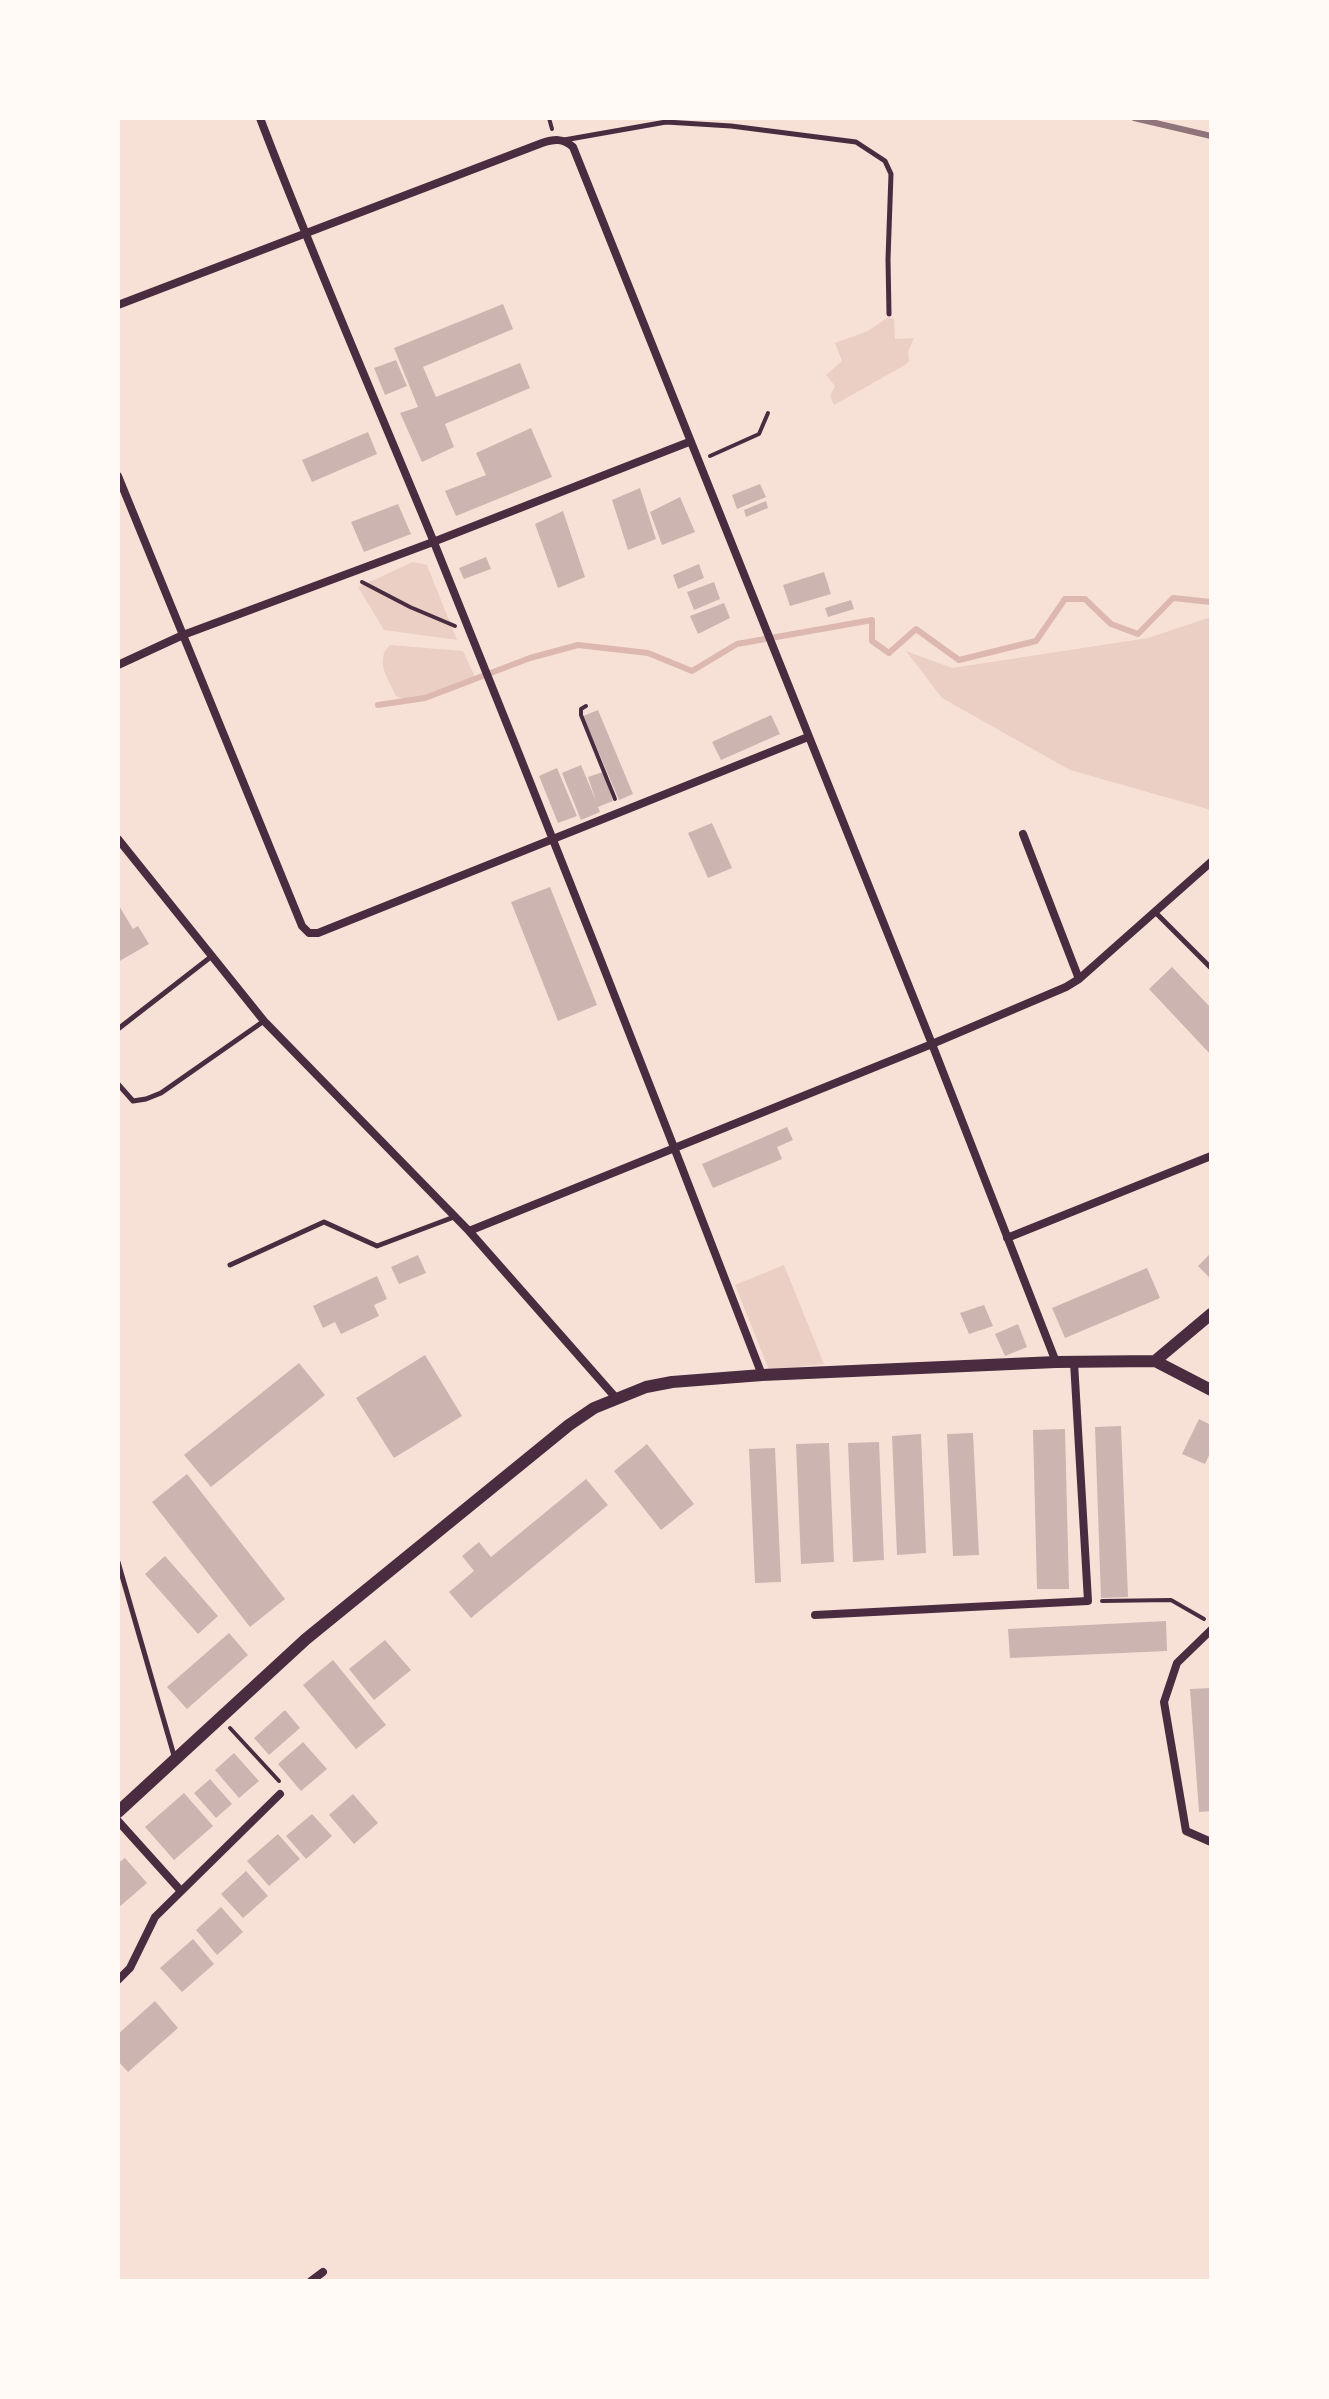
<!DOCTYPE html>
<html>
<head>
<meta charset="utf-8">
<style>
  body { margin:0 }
  #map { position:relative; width:1329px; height:2399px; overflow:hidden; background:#f7e1d7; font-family:"DM Sans",sans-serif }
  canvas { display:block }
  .frame { position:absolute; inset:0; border:120px solid #fffaf5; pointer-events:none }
</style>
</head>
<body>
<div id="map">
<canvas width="1329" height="2399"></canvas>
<div class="frame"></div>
</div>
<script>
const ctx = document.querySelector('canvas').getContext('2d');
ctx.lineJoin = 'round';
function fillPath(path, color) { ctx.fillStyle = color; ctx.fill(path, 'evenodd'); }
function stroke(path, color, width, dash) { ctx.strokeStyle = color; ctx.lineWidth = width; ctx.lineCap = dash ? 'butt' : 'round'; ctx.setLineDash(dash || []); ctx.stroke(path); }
fillPath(new Path2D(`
  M 888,317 L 894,319 L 895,339 L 914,338 L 908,352 L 909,361 L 905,365 L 834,405 L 830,396 L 835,386 L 826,375 L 842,361 L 835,343 L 868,331 Z
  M 413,562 L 427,565 L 457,640 L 384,630 L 358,587 Z
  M 1211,617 L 1211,810 L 1070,770 L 942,698 L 906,651 L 952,668 L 1148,638 Z
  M 390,645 L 463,651 L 475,677 C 453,685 419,706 396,696 C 388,678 374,661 390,645 Z
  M 784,1265 L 824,1364 L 769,1370 L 735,1285 Z`), '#ebcfc5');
stroke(new Path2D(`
  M 378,705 L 425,698 L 530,658 L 578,645 L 648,653 L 692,671 L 737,644 L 872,620 L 872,641 L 889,653 L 916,629 L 959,660 L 1036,641 L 1065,599 L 1085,599 L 1111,624 L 1138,634 L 1173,598 L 1211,602`), '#dcb8b0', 6);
fillPath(new Path2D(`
  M 503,304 L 513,329 L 423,367 L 436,397 L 520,363 L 530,388 L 445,424 L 454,447 L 422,462 L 400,413 L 418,407 L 394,348 Z
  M 396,360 L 407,386 L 385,395 L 374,368 Z
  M 531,428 L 552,477 L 456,516 L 445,491 L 486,475 L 476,453 Z
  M 368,432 L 377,454 L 312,482 L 302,460 Z
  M 760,484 L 766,497 L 737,509 L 732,495 Z
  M 640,488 L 656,539 L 628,550 L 612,500 Z
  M 680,497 L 695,532 L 662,545 L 650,512 Z
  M 766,501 L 768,508 L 746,517 L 744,510 Z
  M 398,504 L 411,534 L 364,552 L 351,522 Z
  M 563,511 L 585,577 L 558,588 L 535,524 Z
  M 486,557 L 491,569 L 464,579 L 459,568 Z
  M 699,564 L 704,578 L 678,589 L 673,575 Z
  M 824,572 L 831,594 L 790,606 L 783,585 Z
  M 714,582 L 720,599 L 694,610 L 687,592 Z
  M 851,600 L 854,609 L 828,617 L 825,608 Z
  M 724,603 L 730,618 L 698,634 L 690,616 Z
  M 598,710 L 633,794 L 619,800 L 583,716 Z
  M 771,715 L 780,734 L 721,760 L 712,742 Z
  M 581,765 L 596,801 L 588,777 L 603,772 L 613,801 L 598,807 L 600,812 L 581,820 L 562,773 Z
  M 557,768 L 577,816 L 558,823 L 539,776 Z
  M 712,823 L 732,868 L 708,878 L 688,833 Z
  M 550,887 L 597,1005 L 558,1021 L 511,902 Z
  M 118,904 L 133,929 L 138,926 L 149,944 L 118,962 Z
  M 1172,967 L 1211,1008 L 1211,1055 L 1149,989 Z
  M 787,1127 L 793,1140 L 777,1147 L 782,1159 L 713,1188 L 702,1164 Z
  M 1211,1253 L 1211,1279 L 1198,1266 Z
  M 418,1255 L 426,1273 L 399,1284 L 391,1267 Z
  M 1147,1268 L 1160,1298 L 1065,1338 L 1052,1308 Z
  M 377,1276 L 387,1299 L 374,1305 L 379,1316 L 341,1334 L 335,1322 L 323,1328 L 313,1306 Z
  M 984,1305 L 993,1326 L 969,1334 L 960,1313 Z
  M 1018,1324 L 1027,1347 L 1005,1356 L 995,1334 Z
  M 425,1355 L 462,1416 L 394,1458 L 356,1398 Z
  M 299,1363 L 325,1395 L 211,1487 L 184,1455 Z
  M 1199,1419 L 1211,1425 L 1211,1451 L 1205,1464 L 1182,1454 Z
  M 1121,1426 L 1128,1597 L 1101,1598 L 1095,1427 Z
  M 1065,1429 L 1069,1589 L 1037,1589 L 1033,1430 Z
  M 973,1433 L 979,1555 L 953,1556 L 947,1434 Z
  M 921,1434 L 926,1553 L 897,1555 L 892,1436 Z
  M 879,1442 L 884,1560 L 853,1562 L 848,1443 Z
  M 829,1443 L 834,1562 L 801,1564 L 796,1444 Z
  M 647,1444 L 694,1504 L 661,1530 L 614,1471 Z
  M 775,1448 L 781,1582 L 755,1583 L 749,1449 Z
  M 187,1474 L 285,1599 L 250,1627 L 152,1502 Z
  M 586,1479 L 608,1505 L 471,1618 L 449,1592 L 474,1571 L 462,1556 L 479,1542 L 491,1557 Z
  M 165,1556 L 218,1616 L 198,1634 L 145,1574 Z
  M 1166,1621 L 1167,1651 L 1010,1658 L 1008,1629 Z
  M 229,1633 L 248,1655 L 187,1709 L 167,1687 Z
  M 385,1640 L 411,1670 L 374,1700 L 349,1669 Z
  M 333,1660 L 386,1725 L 356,1749 L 303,1685 Z
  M 1211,1688 L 1211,1811 L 1199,1812 L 1190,1689 Z
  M 285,1710 L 300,1728 L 269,1755 L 254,1738 Z
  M 303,1742 L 327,1769 L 301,1791 L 278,1764 Z
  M 234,1753 L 259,1781 L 239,1798 L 215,1770 Z
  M 210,1779 L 232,1804 L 216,1818 L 194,1793 Z
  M 184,1793 L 213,1826 L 174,1860 L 145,1827 Z
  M 353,1794 L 378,1823 L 354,1844 L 329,1815 Z
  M 312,1814 L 332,1836 L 306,1859 L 286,1836 Z
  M 278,1834 L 300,1859 L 269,1886 L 247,1861 Z
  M 125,1858 L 147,1883 L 118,1908 L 118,1863 Z
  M 246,1871 L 268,1896 L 243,1918 L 221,1894 Z
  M 221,1907 L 243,1932 L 217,1955 L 196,1930 Z
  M 193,1939 L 214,1964 L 182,1992 L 160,1968 Z
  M 155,2001 L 178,2028 L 128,2072 L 118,2061 L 118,2034 Z`), '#ccb4b1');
stroke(new Path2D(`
  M 549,118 L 552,129
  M 710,456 L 759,434 L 768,413
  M 362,582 L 410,607 L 455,626
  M 586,706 L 581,709 L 581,715 L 615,799
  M 1102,1601 L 1171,1600 L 1204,1619
  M 230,1728 L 279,1781`), '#4a2c40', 4);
stroke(new Path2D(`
  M 564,140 L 666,122 L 731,126 L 856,142 L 885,161 L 891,174 L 888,259 L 889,314
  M 1156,913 L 1211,968
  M 118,1029 L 212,956
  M 118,1084 L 133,1101 L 146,1099 L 161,1093 L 264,1021
  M 230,1265 L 324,1222 L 377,1246 L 454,1217
  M 118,1562 L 175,1759`), '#4a2c40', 5);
stroke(new Path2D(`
  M 260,118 C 314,260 375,399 433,540 C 545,817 655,1096 762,1375
  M 118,305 L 542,143 C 554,139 563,138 573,147 L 932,1044 L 1056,1362
  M 118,476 L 302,926 L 309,933 L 318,933 L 808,737
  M 118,665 L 183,635 L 433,542 L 689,442
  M 1023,834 L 1079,979
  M 118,839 L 264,1021 L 469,1231 L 616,1398
  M 469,1231 L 932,1044 L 1066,987 L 1079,979 L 1211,862
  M 1007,1238 L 1211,1156
  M 815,1615 L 1088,1601 L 1074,1362
  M 1211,1630 L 1177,1663 L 1164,1702 L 1186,1831 L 1211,1842
  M 118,1821 L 181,1891
  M 118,1980 L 130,1968 L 155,1917 L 280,1794
  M 311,2281 L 323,2272`), '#4a2c40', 8);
stroke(new Path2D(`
  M 1155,1361 L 1211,1314
  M 118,1812 L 306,1639 L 569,1425 L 594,1408 L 646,1387 L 672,1382 L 762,1375 L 1056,1362 L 1155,1361 L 1211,1390`), '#4a2c40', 12);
stroke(new Path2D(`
  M 1134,118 L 1211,136`), '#8f747c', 6);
</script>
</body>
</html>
